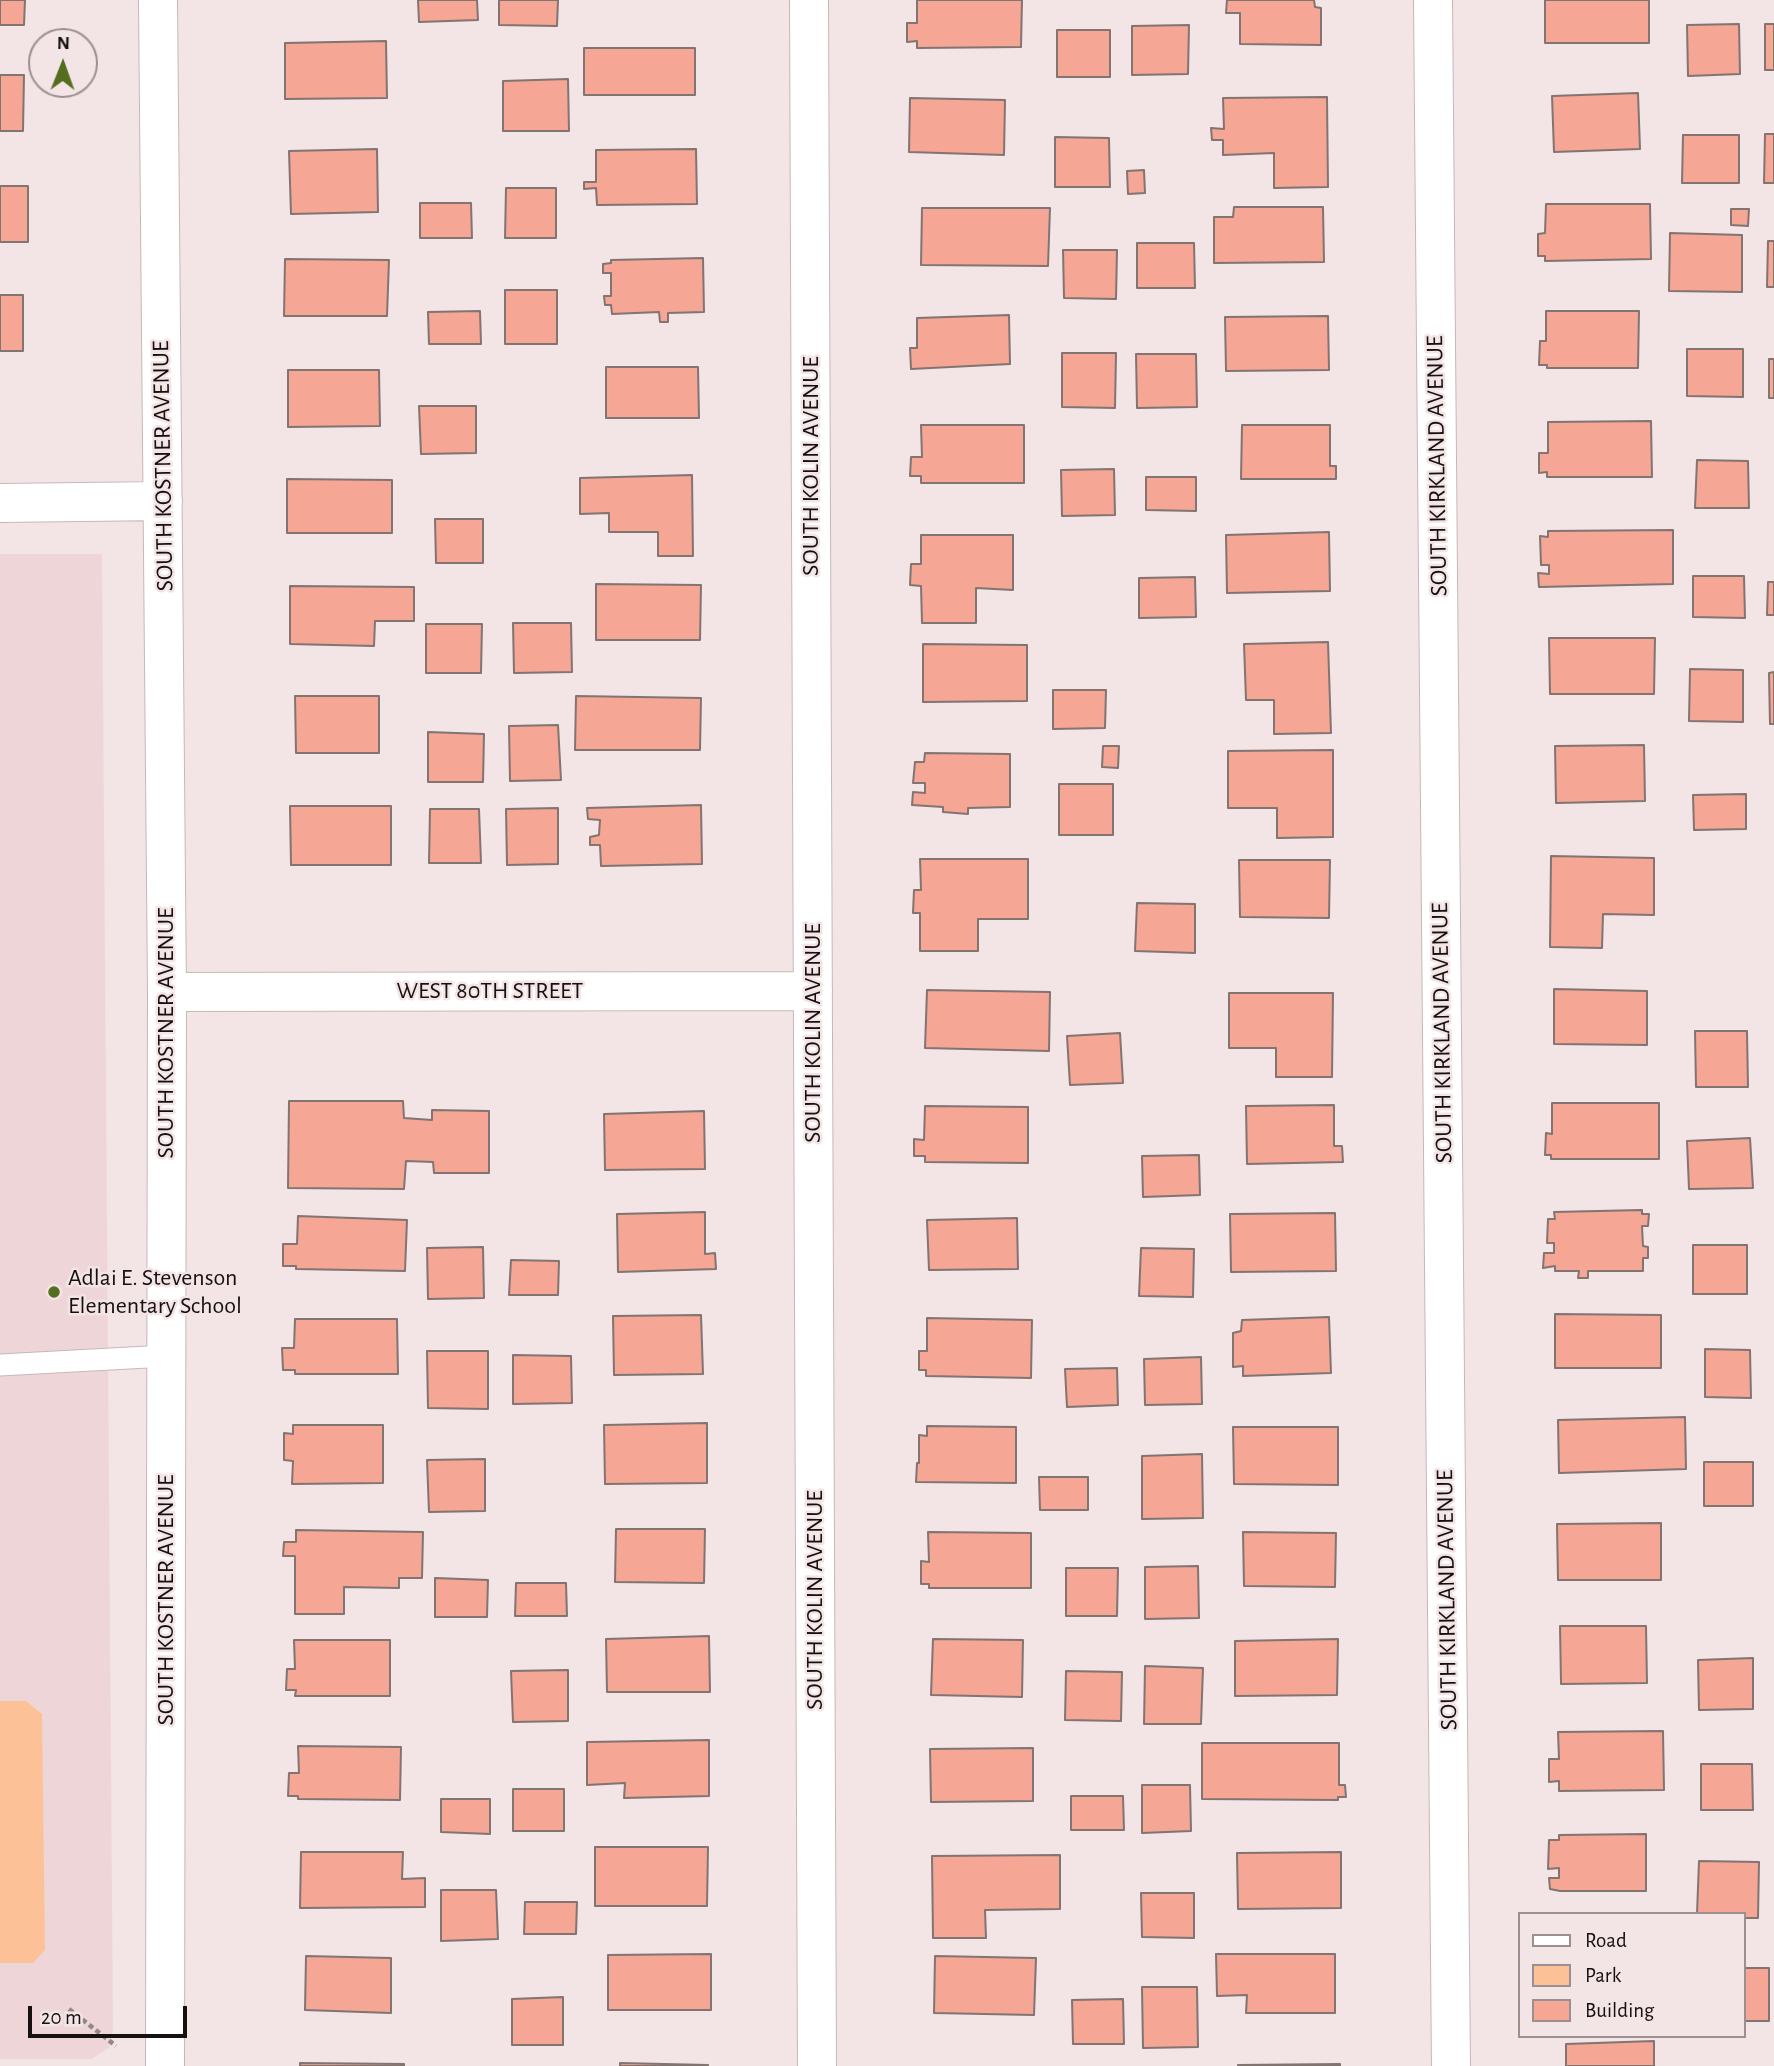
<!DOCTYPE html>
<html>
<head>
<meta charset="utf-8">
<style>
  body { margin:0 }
  #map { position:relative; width:1774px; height:2066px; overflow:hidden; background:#f3e4e6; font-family:"Alegreya Sans",sans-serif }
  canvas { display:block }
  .legend { position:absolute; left:1518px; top:1912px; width:228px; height:126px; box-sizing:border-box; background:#f3e4e6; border:2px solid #9b8f91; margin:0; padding:9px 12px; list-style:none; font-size:21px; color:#161011 }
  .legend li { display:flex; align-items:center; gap:14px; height:35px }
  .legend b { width:35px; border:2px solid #9b8f91 }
  .north { position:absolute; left:28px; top:28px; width:70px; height:70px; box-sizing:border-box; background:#f3e4e6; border:2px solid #9b8f91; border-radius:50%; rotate:1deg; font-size:19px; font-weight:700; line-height:28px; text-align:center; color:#161011 }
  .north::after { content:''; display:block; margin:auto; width:24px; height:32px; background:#556d1e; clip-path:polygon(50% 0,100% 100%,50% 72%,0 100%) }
  .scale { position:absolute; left:28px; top:2006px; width:159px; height:32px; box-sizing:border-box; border:4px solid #161011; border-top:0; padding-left:9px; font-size:21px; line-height:24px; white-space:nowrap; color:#161011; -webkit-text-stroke:5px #f3e4e6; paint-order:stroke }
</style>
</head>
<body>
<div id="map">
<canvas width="1774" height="2066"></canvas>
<ul class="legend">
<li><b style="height:9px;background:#fff"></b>Road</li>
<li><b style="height:19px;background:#fdc198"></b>Park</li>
<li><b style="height:19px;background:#f5a695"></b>Building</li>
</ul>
<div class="north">N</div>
<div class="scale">20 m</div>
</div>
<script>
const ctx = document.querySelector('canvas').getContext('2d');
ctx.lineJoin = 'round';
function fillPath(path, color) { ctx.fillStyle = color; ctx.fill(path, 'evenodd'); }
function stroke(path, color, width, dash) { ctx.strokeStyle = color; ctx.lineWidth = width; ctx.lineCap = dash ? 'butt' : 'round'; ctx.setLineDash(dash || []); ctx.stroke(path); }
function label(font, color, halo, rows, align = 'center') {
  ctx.font = font + ' "Alegreya Sans",sans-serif'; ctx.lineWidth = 5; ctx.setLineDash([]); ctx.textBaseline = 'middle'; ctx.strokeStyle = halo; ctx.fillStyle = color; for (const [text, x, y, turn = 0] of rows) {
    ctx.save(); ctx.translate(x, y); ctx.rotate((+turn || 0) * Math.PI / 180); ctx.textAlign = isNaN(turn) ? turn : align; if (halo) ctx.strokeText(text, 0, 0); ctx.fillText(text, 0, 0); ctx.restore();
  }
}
fillPath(new Path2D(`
  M 0,554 L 102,554 L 113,2029 L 109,2048 L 91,2059 L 0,2059 Z`), '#eed6d8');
fillPath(new Path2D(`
  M 0,1701 L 26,1701 L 42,1714 L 45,1950 L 33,1963 L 0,1963 Z`), '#fdc198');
const building = new Path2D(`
  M 0,0 L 25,0 L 24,25 L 0,25 Z
  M 418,0 L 477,0 L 478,20 L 419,22 Z
  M 499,0 L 558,0 L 557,26 L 499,25 Z
  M 917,0 L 1022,0 L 1021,47 L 917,48 L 917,41 L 907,42 L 907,23 L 917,23 Z
  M 1227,0 L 1314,0 L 1315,7 L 1321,8 L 1321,45 L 1240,44 L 1240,13 L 1226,13 Z
  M 1545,0 L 1649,0 L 1649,43 L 1545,43 Z
  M 1739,24 L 1740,74 L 1688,76 L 1687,25 Z
  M 1765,24 L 1774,24 L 1774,70 L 1765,70 Z
  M 1189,25 L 1188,74 L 1132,75 L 1132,26 Z
  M 1057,30 L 1110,30 L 1110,77 L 1057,77 Z
  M 386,41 L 387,98 L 285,99 L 285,43 Z
  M 584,48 L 695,48 L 695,95 L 584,95 Z
  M 0,75 L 24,75 L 23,131 L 0,131 Z
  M 568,79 L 569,131 L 503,131 L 503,81 Z
  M 1638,93 L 1640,149 L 1554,152 L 1552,96 Z
  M 1327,97 L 1328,187 L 1274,188 L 1274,153 L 1223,155 L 1223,140 L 1212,140 L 1211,128 L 1224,129 L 1223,98 Z
  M 910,98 L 1005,100 L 1004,155 L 909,152 Z
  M 1765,134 L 1774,134 L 1774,183 L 1764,183 Z
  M 1683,135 L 1739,135 L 1739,183 L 1682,183 Z
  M 1055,137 L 1109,138 L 1110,187 L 1055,187 Z
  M 377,149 L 378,212 L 291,214 L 289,151 Z
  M 696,149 L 697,204 L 597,205 L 596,188 L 584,189 L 584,182 L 596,182 L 596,150 Z
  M 1144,170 L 1145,193 L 1128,194 L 1127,171 Z
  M 0,186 L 28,186 L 28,242 L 0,242 Z
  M 506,188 L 556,188 L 556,238 L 505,238 Z
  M 420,203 L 471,203 L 472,238 L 420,238 Z
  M 1546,204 L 1650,204 L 1651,259 L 1545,261 L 1545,256 L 1538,256 L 1538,234 L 1545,233 Z
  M 1234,207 L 1323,207 L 1324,262 L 1214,263 L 1214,217 L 1233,217 Z
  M 922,208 L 1050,208 L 1048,266 L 921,265 Z
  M 1731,209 L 1749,209 L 1748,226 L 1731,225 Z
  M 1670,233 L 1742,235 L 1742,292 L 1669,291 Z
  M 1768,241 L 1774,241 L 1774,287 L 1767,287 Z
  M 1137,243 L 1194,243 L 1195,288 L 1137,288 Z
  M 1063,250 L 1117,250 L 1116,299 L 1064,298 Z
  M 703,258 L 704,312 L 668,313 L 668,322 L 660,322 L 659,312 L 612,314 L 611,305 L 605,305 L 604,296 L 611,296 L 611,273 L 603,273 L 603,264 L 611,263 L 611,260 Z
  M 285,259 L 389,260 L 387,316 L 284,316 Z
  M 505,290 L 557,290 L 557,344 L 505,344 Z
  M 0,295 L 23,295 L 23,351 L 0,351 Z
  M 480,311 L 481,344 L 429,344 L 428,312 Z
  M 1546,311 L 1639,311 L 1638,368 L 1547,368 L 1547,365 L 1539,365 L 1540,341 L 1546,341 Z
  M 1009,315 L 1010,364 L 911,369 L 910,348 L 917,348 L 917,318 Z
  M 1328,316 L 1329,370 L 1226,371 L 1225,317 Z
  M 1687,349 L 1743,349 L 1743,397 L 1687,396 Z
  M 1062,353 L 1116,353 L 1115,408 L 1062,407 Z
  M 1136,354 L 1196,354 L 1197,407 L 1137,408 Z
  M 1769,359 L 1774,359 L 1774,398 L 1769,398 Z
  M 606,367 L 698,367 L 699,418 L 606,418 Z
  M 288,370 L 379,370 L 380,426 L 288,427 Z
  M 419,406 L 476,406 L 476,453 L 421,454 Z
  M 1651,421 L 1652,477 L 1547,477 L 1547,472 L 1539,473 L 1539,453 L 1548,453 L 1548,422 Z
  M 921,425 L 1024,425 L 1024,483 L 921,483 L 921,476 L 910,476 L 911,457 L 922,457 Z
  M 1242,425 L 1330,425 L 1330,466 L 1336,466 L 1336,479 L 1241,479 Z
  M 1697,460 L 1748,461 L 1749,508 L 1695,508 Z
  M 1114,469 L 1115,515 L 1062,516 L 1061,470 Z
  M 692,475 L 693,556 L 658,556 L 658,532 L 609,532 L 609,513 L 580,514 L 580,478 Z
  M 1146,477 L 1196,477 L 1196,511 L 1146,510 Z
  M 287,479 L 392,480 L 392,533 L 287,533 Z
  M 435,519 L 483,519 L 483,563 L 436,563 Z
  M 1673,530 L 1673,584 L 1539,587 L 1538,573 L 1549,574 L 1549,565 L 1541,565 L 1540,536 L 1548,537 L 1548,531 Z
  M 1329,532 L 1330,591 L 1227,593 L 1226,535 Z
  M 921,535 L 1013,535 L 1013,590 L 976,588 L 976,623 L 922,623 L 921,586 L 910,585 L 911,564 L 921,564 Z
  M 1693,576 L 1744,576 L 1745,618 L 1693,617 Z
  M 1195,577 L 1196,617 L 1139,618 L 1139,578 Z
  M 1768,582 L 1774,582 L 1774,615 L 1767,615 Z
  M 596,584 L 701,585 L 700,640 L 596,640 Z
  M 290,586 L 414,587 L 414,621 L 375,621 L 374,646 L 290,644 Z
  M 513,623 L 571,623 L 572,672 L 514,673 Z
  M 426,624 L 482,624 L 481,673 L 426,673 Z
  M 1549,638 L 1655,638 L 1654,694 L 1550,694 Z
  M 1328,642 L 1331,733 L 1274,734 L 1274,700 L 1246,700 L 1244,644 Z
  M 923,644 L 1027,645 L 1027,701 L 923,702 Z
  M 1690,669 L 1743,670 L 1743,722 L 1689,721 Z
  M 1774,672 L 1774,724 L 1770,724 L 1769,673 Z
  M 1053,690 L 1106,690 L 1105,728 L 1053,729 Z
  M 295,696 L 379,696 L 379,753 L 296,753 Z
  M 576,696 L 701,698 L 700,750 L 575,750 Z
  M 558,725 L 561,780 L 510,781 L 509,726 Z
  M 428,732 L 484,734 L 483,782 L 428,782 Z
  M 1644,745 L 1645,801 L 1556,803 L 1555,746 Z
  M 1103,746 L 1119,746 L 1118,768 L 1102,767 Z
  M 1333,750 L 1333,837 L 1277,838 L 1277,808 L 1228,808 L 1228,751 Z
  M 925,753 L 1010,754 L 1010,807 L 968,808 L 968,814 L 943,812 L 943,807 L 912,805 L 913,792 L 925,793 L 925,783 L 913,783 L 915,762 L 924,762 Z
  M 1059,784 L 1113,784 L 1113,835 L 1059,835 Z
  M 1746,794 L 1746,829 L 1694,830 L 1693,795 Z
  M 701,805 L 702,864 L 601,866 L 600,845 L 590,845 L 590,837 L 599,835 L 600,820 L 588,819 L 587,808 Z
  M 290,806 L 391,806 L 391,865 L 291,865 Z
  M 558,808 L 558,864 L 507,865 L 506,809 Z
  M 430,809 L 479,809 L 481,863 L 429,863 Z
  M 1551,856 L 1654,858 L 1654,915 L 1603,914 L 1602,948 L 1550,947 Z
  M 920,859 L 1028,859 L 1028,919 L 978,919 L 978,951 L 920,951 L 920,913 L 913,913 L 914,890 L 921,890 Z
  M 1239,860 L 1330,860 L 1329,918 L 1240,917 Z
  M 1137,903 L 1195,904 L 1195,953 L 1135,951 Z
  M 1554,989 L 1647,991 L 1647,1045 L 1554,1044 Z
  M 927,990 L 1050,992 L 1049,1051 L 925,1048 Z
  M 1229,993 L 1333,993 L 1332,1077 L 1276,1077 L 1276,1048 L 1229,1048 Z
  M 1695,1031 L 1747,1031 L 1748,1087 L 1696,1087 Z
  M 1120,1033 L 1123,1083 L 1070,1085 L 1067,1036 Z
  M 289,1101 L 403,1101 L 404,1118 L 432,1120 L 432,1110 L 489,1111 L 489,1173 L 434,1173 L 433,1162 L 406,1161 L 404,1189 L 288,1188 Z
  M 1552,1103 L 1659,1103 L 1659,1159 L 1551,1159 L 1551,1155 L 1545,1155 L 1546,1133 L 1552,1134 Z
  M 1334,1105 L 1334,1146 L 1342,1146 L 1343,1162 L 1247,1164 L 1246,1106 Z
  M 925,1106 L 1028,1107 L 1028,1163 L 925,1162 L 925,1156 L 914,1156 L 914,1139 L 924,1140 Z
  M 704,1111 L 705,1169 L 605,1170 L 604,1114 Z
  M 1750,1138 L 1753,1188 L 1689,1189 L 1687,1141 Z
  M 1199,1155 L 1200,1195 L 1143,1197 L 1142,1156 Z
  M 1642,1210 L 1642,1214 L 1649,1214 L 1648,1226 L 1642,1226 L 1643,1246 L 1648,1247 L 1648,1258 L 1643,1258 L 1643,1271 L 1588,1271 L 1588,1278 L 1578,1278 L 1579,1271 L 1555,1271 L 1555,1266 L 1543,1268 L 1544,1253 L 1554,1253 L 1554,1243 L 1547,1243 L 1548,1219 L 1555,1219 L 1554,1212 Z
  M 705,1212 L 705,1254 L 715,1253 L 716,1269 L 618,1272 L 617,1214 Z
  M 1335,1213 L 1336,1271 L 1231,1272 L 1230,1214 Z
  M 298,1216 L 407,1220 L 405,1271 L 296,1269 L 296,1266 L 283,1266 L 283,1244 L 297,1244 Z
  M 1017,1218 L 1018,1269 L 929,1270 L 927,1220 Z
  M 1693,1245 L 1747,1245 L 1747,1294 L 1693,1294 Z
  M 483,1247 L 484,1298 L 428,1299 L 427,1248 Z
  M 1141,1248 L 1194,1249 L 1193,1297 L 1139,1296 Z
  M 511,1260 L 559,1261 L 558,1295 L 509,1295 Z
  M 1555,1314 L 1661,1315 L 1661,1368 L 1555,1368 Z
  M 701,1315 L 703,1374 L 614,1375 L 613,1316 Z
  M 1329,1317 L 1331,1373 L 1243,1376 L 1243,1366 L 1233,1367 L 1233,1333 L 1241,1331 L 1242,1320 Z
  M 927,1318 L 1032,1320 L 1031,1378 L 926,1376 L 926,1370 L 919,1370 L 919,1351 L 927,1351 Z
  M 295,1319 L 397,1319 L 398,1374 L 295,1374 L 295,1370 L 283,1370 L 282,1348 L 294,1348 Z
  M 1705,1349 L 1750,1350 L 1751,1398 L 1705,1397 Z
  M 427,1351 L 488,1351 L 488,1409 L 428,1408 Z
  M 513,1355 L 571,1356 L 572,1403 L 513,1404 Z
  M 1201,1357 L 1202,1404 L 1145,1405 L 1144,1359 Z
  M 1117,1368 L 1118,1405 L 1067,1407 L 1065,1369 Z
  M 1685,1417 L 1686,1469 L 1559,1473 L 1558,1420 Z
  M 707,1423 L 707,1483 L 605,1484 L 604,1425 Z
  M 293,1425 L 383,1425 L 383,1483 L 292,1484 L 293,1461 L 284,1460 L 284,1433 L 293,1434 Z
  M 927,1426 L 1016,1427 L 1016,1483 L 916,1482 L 917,1463 L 919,1463 L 919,1435 L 927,1436 Z
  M 1233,1427 L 1338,1427 L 1338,1485 L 1234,1484 Z
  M 1202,1454 L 1203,1518 L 1142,1519 L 1142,1456 Z
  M 485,1459 L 485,1511 L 429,1512 L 427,1460 Z
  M 1704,1462 L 1753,1462 L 1753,1506 L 1704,1506 Z
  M 1039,1477 L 1088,1477 L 1088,1510 L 1040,1510 Z
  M 1661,1523 L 1661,1580 L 1558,1580 L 1557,1524 Z
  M 616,1529 L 705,1529 L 704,1583 L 615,1582 Z
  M 296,1530 L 423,1532 L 422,1578 L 399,1578 L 399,1588 L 344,1587 L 344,1614 L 295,1614 L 295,1556 L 283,1556 L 284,1542 L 296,1542 Z
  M 928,1532 L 1031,1533 L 1031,1588 L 929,1588 L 929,1584 L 921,1584 L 921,1561 L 929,1562 Z
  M 1243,1532 L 1336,1533 L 1335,1587 L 1244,1586 Z
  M 1198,1566 L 1199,1618 L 1145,1619 L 1145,1567 Z
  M 1066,1568 L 1118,1568 L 1117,1616 L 1066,1616 Z
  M 435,1578 L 488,1580 L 487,1617 L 435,1617 Z
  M 516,1583 L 566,1583 L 567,1616 L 515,1616 Z
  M 1560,1626 L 1646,1626 L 1647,1683 L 1561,1684 Z
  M 709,1636 L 710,1692 L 607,1692 L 606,1639 Z
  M 933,1639 L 1023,1640 L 1022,1697 L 931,1695 Z
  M 1338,1639 L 1337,1695 L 1235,1696 L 1235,1641 Z
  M 294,1640 L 390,1640 L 390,1696 L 295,1696 L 296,1690 L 286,1690 L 287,1669 L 295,1669 Z
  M 1753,1658 L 1753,1709 L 1699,1710 L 1698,1660 Z
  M 1145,1666 L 1203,1668 L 1201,1724 L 1144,1724 Z
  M 568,1670 L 568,1721 L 513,1722 L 511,1671 Z
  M 1066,1671 L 1122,1672 L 1121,1721 L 1065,1720 Z
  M 1663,1731 L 1664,1790 L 1559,1791 L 1559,1781 L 1549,1782 L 1549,1759 L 1559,1759 L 1558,1732 Z
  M 709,1740 L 709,1796 L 624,1798 L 625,1783 L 587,1785 L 587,1742 Z
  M 1202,1743 L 1339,1743 L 1339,1785 L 1345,1785 L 1346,1797 L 1338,1797 L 1338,1800 L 1202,1799 Z
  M 298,1746 L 401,1747 L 400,1800 L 298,1799 L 298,1796 L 288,1796 L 289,1773 L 299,1773 Z
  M 1033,1748 L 1033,1801 L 931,1802 L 930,1749 Z
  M 1701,1764 L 1752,1764 L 1753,1810 L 1701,1810 Z
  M 1142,1785 L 1190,1785 L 1191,1831 L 1142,1833 Z
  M 513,1789 L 564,1789 L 564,1831 L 513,1831 Z
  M 1071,1796 L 1123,1796 L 1124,1830 L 1071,1830 Z
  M 441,1799 L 490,1799 L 490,1834 L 441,1832 Z
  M 1646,1834 L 1646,1891 L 1560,1891 L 1550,1889 L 1549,1878 L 1559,1878 L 1559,1868 L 1548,1869 L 1549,1840 L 1559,1840 L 1559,1835 Z
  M 595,1847 L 708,1847 L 707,1906 L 595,1906 Z
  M 301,1852 L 403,1852 L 402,1879 L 425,1878 L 425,1907 L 300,1908 Z
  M 1341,1852 L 1341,1908 L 1238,1909 L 1237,1853 Z
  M 1060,1855 L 1060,1909 L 985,1910 L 986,1938 L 933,1938 L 932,1856 Z
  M 1699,1861 L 1759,1862 L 1758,1918 L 1744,1918 L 1744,1914 L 1697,1914 Z
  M 441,1890 L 496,1890 L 498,1939 L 441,1941 Z
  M 1141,1893 L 1194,1893 L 1194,1938 L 1142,1937 Z
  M 525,1902 L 577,1902 L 576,1934 L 524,1934 Z
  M 711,1954 L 711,2010 L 608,2010 L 608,1955 Z
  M 1216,1954 L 1335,1954 L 1335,2013 L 1246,2013 L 1247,1995 L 1217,1996 Z
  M 306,1956 L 391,1958 L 391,2013 L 305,2010 Z
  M 935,1956 L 1036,1958 L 1034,2015 L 934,2013 Z
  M 1744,1968 L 1769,1968 L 1769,2021 L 1744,2021 Z
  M 1142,1987 L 1197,1987 L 1198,2047 L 1143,2048 Z
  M 563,1997 L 563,2045 L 512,2045 L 512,1999 Z
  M 1123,1999 L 1124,2044 L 1073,2044 L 1072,2000 Z
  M 1654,2041 L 1654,2066 L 1566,2066 L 1566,2044 Z
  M 300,2063 L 404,2064 L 404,2066 L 300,2066 Z
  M 620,2063 L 708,2065 L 708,2066 L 620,2066 Z
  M 1340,2064 L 1340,2066 L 1238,2066 L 1238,2065 Z`);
fillPath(building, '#f5a695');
stroke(building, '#817471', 2);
const lane = new Path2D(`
  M 0,1365 L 166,1356`);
const street = new Path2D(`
  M 158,0 L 167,992 L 165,2066
  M 809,0 L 817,2066
  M 1433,0 L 1451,2066
  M 0,503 L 163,501
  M 167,992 L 813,991`);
stroke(lane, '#c6b8b9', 23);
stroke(street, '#c6b8b9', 40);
stroke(new Path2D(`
  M 69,2009 L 116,2046`), '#938889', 4.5, [5, 3.5]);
stroke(lane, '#fff', 21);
stroke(street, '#fff', 38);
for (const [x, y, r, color] of [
  [54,1292,7,"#556d1e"]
]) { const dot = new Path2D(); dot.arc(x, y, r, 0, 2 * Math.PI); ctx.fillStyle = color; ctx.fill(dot); stroke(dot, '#f3e4e6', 2.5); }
label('24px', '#161011', '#f3e4e6', [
  ["SOUTH KOSTNER AVENUE",163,466,-91],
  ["SOUTH KOLIN AVENUE",811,466,-90],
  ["SOUTH KIRKLAND AVENUE",1437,466,-91],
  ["WEST 80TH STREET",490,991],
  ["SOUTH KOSTNER AVENUE",166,1033,-90],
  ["SOUTH KOLIN AVENUE",813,1033,-90],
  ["SOUTH KIRKLAND AVENUE",1442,1033,-91],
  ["SOUTH KOSTNER AVENUE",166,1600,-90],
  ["SOUTH KOLIN AVENUE",815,1600,-90],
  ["SOUTH KIRKLAND AVENUE",1447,1600,-91]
]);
label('24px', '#161011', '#f3e4e6', [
  ["Adlai E. Stevenson",68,1278],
  ["Elementary School",68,1306]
], 'left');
</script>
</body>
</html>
